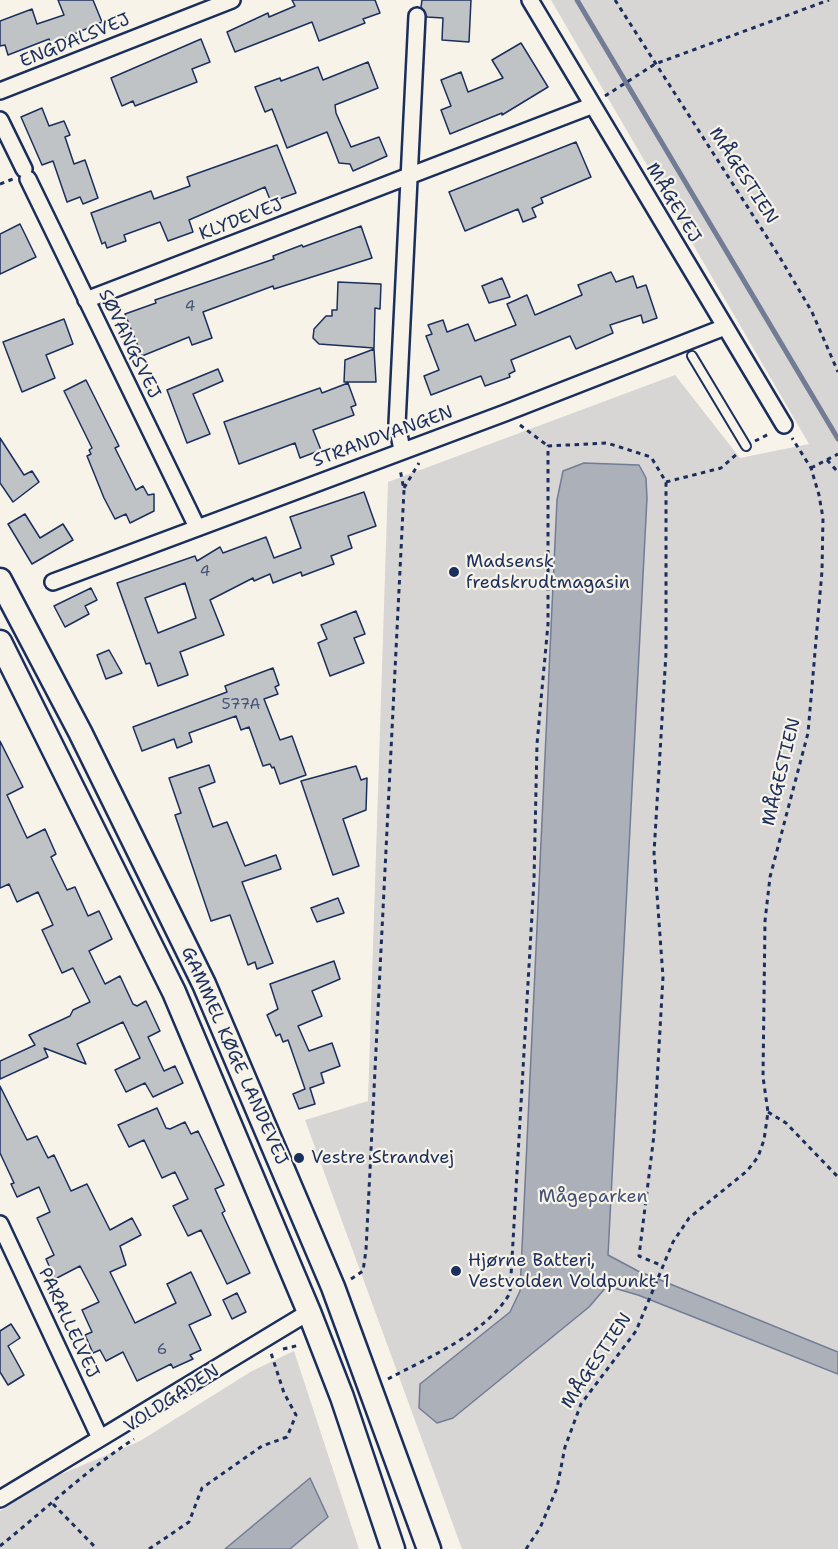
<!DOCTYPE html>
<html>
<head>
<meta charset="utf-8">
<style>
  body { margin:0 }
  canvas { display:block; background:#f7f3e8 }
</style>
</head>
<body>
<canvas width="838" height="1549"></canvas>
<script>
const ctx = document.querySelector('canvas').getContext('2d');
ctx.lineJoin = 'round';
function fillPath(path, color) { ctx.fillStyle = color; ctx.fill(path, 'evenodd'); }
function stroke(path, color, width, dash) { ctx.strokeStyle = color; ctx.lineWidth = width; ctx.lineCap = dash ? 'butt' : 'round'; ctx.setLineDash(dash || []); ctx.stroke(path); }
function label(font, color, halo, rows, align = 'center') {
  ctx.font = font + ' "Shantell Sans",sans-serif'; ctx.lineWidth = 4.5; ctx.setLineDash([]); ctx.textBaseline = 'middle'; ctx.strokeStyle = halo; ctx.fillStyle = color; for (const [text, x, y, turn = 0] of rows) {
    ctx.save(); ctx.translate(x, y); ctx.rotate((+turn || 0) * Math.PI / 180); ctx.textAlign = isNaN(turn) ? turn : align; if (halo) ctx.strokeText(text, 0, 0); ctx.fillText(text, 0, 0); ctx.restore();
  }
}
fillPath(new Path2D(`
  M 551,0 L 838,0 L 838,1549 L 462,1549 L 305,1120 L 368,1101 L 388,482 L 675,375 L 740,458 L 809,444 Z
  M 294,1351 L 359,1549 L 0,1549 L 0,1511 L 52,1478 L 140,1441 L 252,1371 Z`), '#d7d6d4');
const water = new Path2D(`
  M 584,463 L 639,465 L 646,478 L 647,498 L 608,1255 L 638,1271 L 838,1352 L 838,1374 L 638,1295 L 607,1286 L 589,1307 L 453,1418 L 437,1423 L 419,1408 L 420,1384 L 510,1312 L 520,1291 L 557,500 L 563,471 Z
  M 310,1478 L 328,1517 L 290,1549 L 225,1549 Z`);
fillPath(water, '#acb0b9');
stroke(water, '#727c95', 1.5);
stroke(new Path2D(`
  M 577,0 L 838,439`), '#727c95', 5);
const building = new Path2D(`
  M 58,0 L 93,0 L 102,22 L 51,44 L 49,39 L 8,55 L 5,45 L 0,46 L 0,21 L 32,9 L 37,24 L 64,15 Z
  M 292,0 L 375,0 L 380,13 L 363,19 L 365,23 L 319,41 L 312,22 L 235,52 L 227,32 L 268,13 L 269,17 L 295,6 Z
  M 422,0 L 471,0 L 469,42 L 442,40 L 443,18 L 427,17 L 421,7 Z
  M 201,39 L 210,62 L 192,69 L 197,82 L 135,106 L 133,101 L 122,106 L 111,78 Z
  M 521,43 L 548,87 L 502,115 L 502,113 L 450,134 L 441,110 L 451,106 L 441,80 L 461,72 L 468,92 L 503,78 L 492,60 Z
  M 368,62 L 378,88 L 335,105 L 336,113 L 351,147 L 379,137 L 387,156 L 353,171 L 350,164 L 339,163 L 327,132 L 287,148 L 272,109 L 265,112 L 255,87 L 280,78 L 281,81 L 318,67 L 323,80 Z
  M 42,108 L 49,126 L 64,121 L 70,135 L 65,137 L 74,164 L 85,160 L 98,198 L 83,204 L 80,197 L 67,202 L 53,161 L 42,165 L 21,117 Z
  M 576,142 L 591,177 L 541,198 L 543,203 L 532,208 L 536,217 L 523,222 L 518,209 L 465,231 L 449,192 Z
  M 277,145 L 296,193 L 271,202 L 265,187 L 189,220 L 193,232 L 168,241 L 160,222 L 124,235 L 126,241 L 107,248 L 105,242 L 102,244 L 91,213 L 151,191 L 154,199 L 190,186 L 187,177 Z
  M 20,224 L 36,257 L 0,274 L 0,234 Z
  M 361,226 L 372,258 L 274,289 L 273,286 L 203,312 L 212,338 L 192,345 L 189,337 L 142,356 L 125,314 L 156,303 L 155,300 L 274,259 L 273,256 L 302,245 L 303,247 Z
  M 611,272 L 616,282 L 633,276 L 637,288 L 646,285 L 657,318 L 643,323 L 641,315 L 610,325 L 613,333 L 576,349 L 570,336 L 511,360 L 515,371 L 509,374 L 510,377 L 485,386 L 481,376 L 431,395 L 424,376 L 439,370 L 426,336 L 432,334 L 428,325 L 443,320 L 447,332 L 468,324 L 475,341 L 516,325 L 507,304 L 527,295 L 535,315 L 582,295 L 578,285 Z
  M 502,278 L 510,297 L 489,303 L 482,286 Z
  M 338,282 L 381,284 L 380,309 L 375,308 L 374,348 L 319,344 L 313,338 L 314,329 L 326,316 L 332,316 L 332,310 L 337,310 Z
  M 64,319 L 73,344 L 46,355 L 55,378 L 22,392 L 3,342 Z
  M 374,349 L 376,382 L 344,382 L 345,360 Z
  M 218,369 L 223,381 L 193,394 L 210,434 L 187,443 L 167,390 Z
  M 86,380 L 119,446 L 115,448 L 136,490 L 143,486 L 148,495 L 154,494 L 154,511 L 130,523 L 126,514 L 115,519 L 104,498 L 87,456 L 91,454 L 89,450 L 92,448 L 64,391 Z
  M 348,383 L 356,405 L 351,407 L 354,415 L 313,430 L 321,450 L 300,458 L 295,443 L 239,464 L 224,422 L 320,388 L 322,393 Z
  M 0,438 L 24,475 L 32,471 L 39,482 L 13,502 L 0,483 Z
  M 364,492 L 376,526 L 348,536 L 352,548 L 331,556 L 334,564 L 302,576 L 301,572 L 273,583 L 270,574 L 254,581 L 253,578 L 210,600 L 224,635 L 180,652 L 188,675 L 158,686 L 150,663 L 146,664 L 117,583 L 195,556 L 197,561 L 220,547 L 223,553 L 266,537 L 274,558 L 301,548 L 290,517 ZM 185,583 L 196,618 L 158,633 L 145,598 Z
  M 25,514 L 40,538 L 63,524 L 73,540 L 32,564 L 8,524 Z
  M 91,588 L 97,600 L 85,606 L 89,614 L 65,627 L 54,606 Z
  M 356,611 L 365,634 L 354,638 L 364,663 L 330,676 L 318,643 L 327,639 L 321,625 Z
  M 109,650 L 122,673 L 106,679 L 97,655 Z
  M 273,668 L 279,685 L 275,687 L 278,694 L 264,699 L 280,740 L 292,736 L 306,775 L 280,784 L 274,767 L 272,768 L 270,764 L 263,766 L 249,727 L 241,730 L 236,716 L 189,733 L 192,742 L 177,748 L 174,739 L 142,751 L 133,727 L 227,692 L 225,686 Z
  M 0,741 L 23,787 L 7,795 L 27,838 L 45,829 L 56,854 L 51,857 L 67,890 L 75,887 L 88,916 L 99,911 L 112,939 L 89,951 L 105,984 L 120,976 L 133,1004 L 137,1006 L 146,1001 L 160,1031 L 148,1037 L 164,1071 L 175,1066 L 183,1083 L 153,1097 L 145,1083 L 126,1092 L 115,1070 L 140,1058 L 123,1022 L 77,1044 L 86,1064 L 44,1048 L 48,1057 L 0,1079 L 0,1061 L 35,1045 L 29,1035 L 70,1016 L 73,1010 L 90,1002 L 73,968 L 62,973 L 42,930 L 53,925 L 38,892 L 17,902 L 9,884 L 0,888 Z
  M 209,765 L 215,782 L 199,788 L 213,827 L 227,822 L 245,866 L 276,855 L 281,869 L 242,882 L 273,963 L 257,969 L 255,962 L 248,965 L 230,915 L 211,921 L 175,815 L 181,813 L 169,778 Z
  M 356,766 L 361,780 L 367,778 L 366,810 L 343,819 L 359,866 L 333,875 L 301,781 Z
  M 338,898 L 344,913 L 317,922 L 311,908 Z
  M 334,961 L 340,979 L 312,991 L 322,1016 L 298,1026 L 309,1051 L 332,1043 L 340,1066 L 321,1073 L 324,1083 L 310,1088 L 315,1104 L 299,1109 L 293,1094 L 305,1089 L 288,1040 L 283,1042 L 280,1034 L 276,1036 L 267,1015 L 278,1009 L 270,984 Z
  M 0,1086 L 27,1140 L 37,1136 L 48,1158 L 54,1155 L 71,1191 L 87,1184 L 110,1230 L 132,1218 L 141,1235 L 120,1246 L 126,1265 L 110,1272 L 135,1323 L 176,1303 L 167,1284 L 191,1272 L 211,1315 L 189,1325 L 201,1350 L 190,1355 L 193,1359 L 173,1368 L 171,1364 L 137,1381 L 123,1352 L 106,1361 L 100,1350 L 93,1353 L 85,1335 L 92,1332 L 82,1310 L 99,1302 L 80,1266 L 55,1279 L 46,1259 L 54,1255 L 37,1218 L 50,1212 L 39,1187 L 17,1197 L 11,1184 L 14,1183 L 0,1153 Z
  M 157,1108 L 166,1128 L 170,1129 L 185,1122 L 191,1134 L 198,1131 L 224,1185 L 215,1189 L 225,1211 L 222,1213 L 250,1273 L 227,1284 L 201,1230 L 188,1236 L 173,1206 L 188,1199 L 175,1172 L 162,1178 L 144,1140 L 129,1147 L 118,1125 Z
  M 237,1293 L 246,1312 L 232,1319 L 223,1300 Z
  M 11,1324 L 20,1338 L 8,1346 L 24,1375 L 8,1385 L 0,1372 L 0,1331 Z`);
fillPath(building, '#c0c3c5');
stroke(building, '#1b2f5e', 1.5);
const lane = new Path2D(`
  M 692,356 L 746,446`);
const street = new Path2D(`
  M 530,0 L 784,425
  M 0,91 L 232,0
  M 0,120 L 24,169
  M 28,179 L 197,527
  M 86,300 L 591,106
  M 402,450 L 397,424 L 417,16
  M 53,582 L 505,413 L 725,327
  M 0,1224 L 100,1438
  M 0,1499 L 309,1312`);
const secondary = new Path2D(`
  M 0,580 L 80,732 L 204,984 L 333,1287 L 429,1549
  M 0,642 L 174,992 L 309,1312 L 342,1397 L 393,1549`);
stroke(lane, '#1b2f5e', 12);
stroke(street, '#1b2f5e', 20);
stroke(secondary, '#1b2f5e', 27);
stroke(new Path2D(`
  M 615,0 L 779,256 L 812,312 L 838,372
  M 605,96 L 655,64 L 829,0
  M 0,184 L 13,179
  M 520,425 L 548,446
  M 755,441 L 771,433
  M 827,460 L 838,472
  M 811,468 L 838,454
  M 666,482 L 721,468 L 738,453
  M 404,488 L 419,463
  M 768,1112 L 786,1123 L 838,1177
  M 351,1279 L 363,1271 L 366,1250 L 404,490 L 400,469
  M 283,1349 L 300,1345
  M 388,1379 C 429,1357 487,1333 510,1293 L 534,880 L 537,744 L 548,624 L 548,446 L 607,443 L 651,457 L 666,482 L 666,653 L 654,853 L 663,977 L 654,1135 L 639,1256 L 663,1266
  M 53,1504 L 97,1549
  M 0,1546 C 45,1510 86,1470 134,1439
  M 149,1549 L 189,1522 L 202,1488 L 262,1446 L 287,1437 L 296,1415 L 284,1393 L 271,1353
  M 526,1549 L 540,1528 L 557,1488 L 565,1447 L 581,1404 L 636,1331 L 673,1242 L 689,1218 L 747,1171 L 758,1157 L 764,1140 L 768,1112 L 763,1077 L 765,921 L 770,877 L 808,733 L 822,571 L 823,518 L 819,495 L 811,468 L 792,438`), '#1b2f5e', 3, [4.5, 4.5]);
stroke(lane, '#f7f3e8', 8);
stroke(street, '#f7f3e8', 15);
stroke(secondary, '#f7f3e8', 22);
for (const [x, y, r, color] of [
  [454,572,6,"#1b2f5e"],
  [299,1158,6,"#1b2f5e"],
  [456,1271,6,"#1b2f5e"]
]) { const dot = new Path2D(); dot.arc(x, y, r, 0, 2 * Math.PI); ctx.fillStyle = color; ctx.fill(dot); stroke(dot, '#f7f3e8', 2); }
label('15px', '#445478', null, [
  ["4",190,307],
  ["4",205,572],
  ["577A",241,705],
  ["6",162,1350]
]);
label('18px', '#1b2f5e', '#f7f3e8', [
  ["ENGDALSVEJ",75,41,-22],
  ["MÅGESTIEN",743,176,57],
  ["MÅGEVEJ",673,203,59],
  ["KLYDEVEJ",241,220,-21],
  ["SØVANGSVEJ",129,344,64],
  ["STRANDVANGEN",383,437,-20],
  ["MÅGESTIEN",782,772,-76],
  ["GAMMEL KØGE LANDEVEJ",234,1056,66],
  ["PARALLELVEJ",68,1323,65],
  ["MÅGESTIEN",597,1361,-56],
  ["VOLDGADEN",172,1399,-33]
]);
label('18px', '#1b2f5e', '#f7f3e8', [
  ["Madsensk",466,562],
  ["fredskrudtmagasin",466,583],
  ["Vestre Strandvej",311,1158],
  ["Hjørne Batteri,",468,1261],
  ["Vestvolden Voldpunkt 1",468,1282]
], 'left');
label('18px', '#415076', '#f7f3e8', [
  ["Mågeparken",593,1197]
]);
</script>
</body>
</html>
